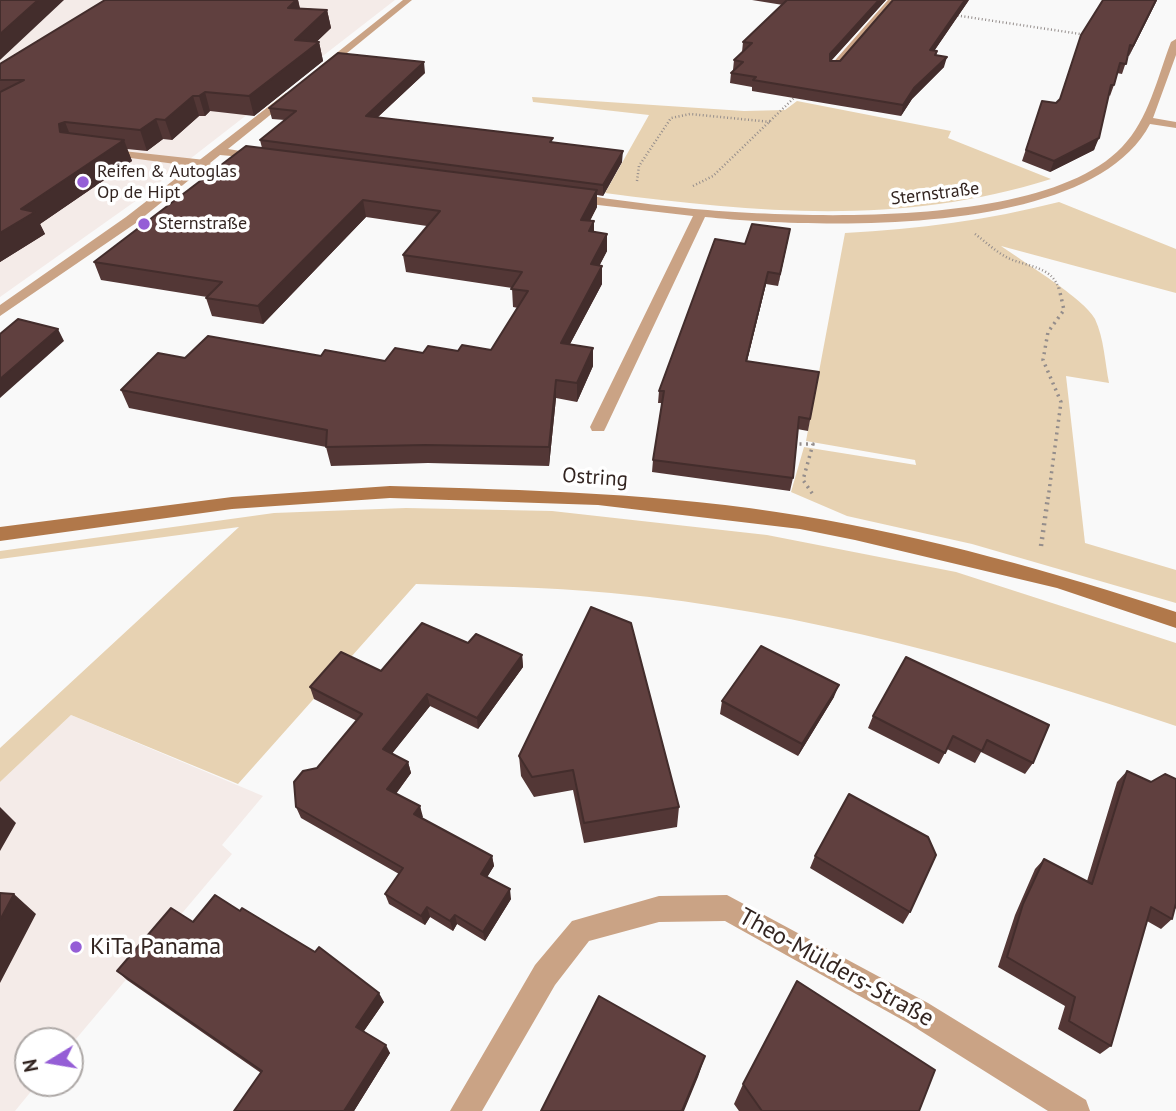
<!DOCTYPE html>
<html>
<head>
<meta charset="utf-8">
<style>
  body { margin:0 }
  #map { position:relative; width:1176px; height:1111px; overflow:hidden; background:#f9f9f9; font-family:"PT Sans",sans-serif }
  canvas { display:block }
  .north { position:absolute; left:14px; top:1027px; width:70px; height:70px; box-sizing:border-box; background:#fff; border:2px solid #ada8a6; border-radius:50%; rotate:259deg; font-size:19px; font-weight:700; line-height:28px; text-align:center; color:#332521 }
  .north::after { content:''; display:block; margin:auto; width:24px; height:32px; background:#955ed6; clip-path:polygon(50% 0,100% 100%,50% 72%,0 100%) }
</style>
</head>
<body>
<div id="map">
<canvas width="1176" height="1111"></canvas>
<div class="north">N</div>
</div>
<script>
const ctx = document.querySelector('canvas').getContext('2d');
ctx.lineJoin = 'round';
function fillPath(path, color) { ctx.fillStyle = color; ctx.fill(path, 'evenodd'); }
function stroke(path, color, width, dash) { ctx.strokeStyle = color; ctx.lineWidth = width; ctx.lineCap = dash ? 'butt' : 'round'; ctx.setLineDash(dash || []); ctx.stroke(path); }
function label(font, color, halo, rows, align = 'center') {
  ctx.font = font + ' "PT Sans",sans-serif'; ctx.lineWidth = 7; ctx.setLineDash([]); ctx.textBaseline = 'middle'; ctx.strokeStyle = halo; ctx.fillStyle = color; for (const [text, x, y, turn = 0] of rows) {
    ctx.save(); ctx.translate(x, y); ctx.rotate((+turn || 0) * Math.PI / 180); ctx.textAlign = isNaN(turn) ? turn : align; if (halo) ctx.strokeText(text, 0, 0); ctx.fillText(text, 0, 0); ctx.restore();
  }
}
fillPath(new Path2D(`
  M 0,0 L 395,0 L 137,200 L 0,297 Z
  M 71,715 L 263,796 L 222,845 L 232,854 L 70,1046 L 70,1041 L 28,1041 L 28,1083 L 38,1083 L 15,1111 L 0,1111 L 0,782 Z`), '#f4ebe8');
fillPath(new Path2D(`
  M 532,97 L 744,111 L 785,110 L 797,101 L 951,131 L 948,138 L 1051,179 C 901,226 759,213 605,193 L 649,115 L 533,102 Z
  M 1059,202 L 1176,249 L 1176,293 L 1001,246 C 1022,261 1085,299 1095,319 C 1104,338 1105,363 1109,383 L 1066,376 L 1085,543 L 1176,570 L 1176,603 L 972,544 L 847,516 L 791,492 L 804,447 L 916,465 L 915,460 L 806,441 L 845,233 C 919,229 988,220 1059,202 Z
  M 406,508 L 552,511 L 767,535 L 956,572 L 1176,643 L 1176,726 C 993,664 805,611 611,593 C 546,587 481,586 416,584 L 238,784 L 71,715 L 0,782 L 0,748 L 239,527 L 0,559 L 0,551 L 274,513 Z`), '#e7d2b2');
stroke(new Path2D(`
  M 954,15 L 1087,35
  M 637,181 L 639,166 L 671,118 L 690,114 L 771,122
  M 693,186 L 713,176 L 797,95
  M 975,234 C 986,242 996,252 1008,258 C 1027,267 1053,266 1059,290`), '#948d8b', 2.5, [1, 2.5]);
stroke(new Path2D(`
  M 793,444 L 813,444 L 803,480 L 814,496
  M 1048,499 L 1061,402 L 1043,360 L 1048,332 L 1064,310 L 1059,288`), '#948d8b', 3.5, [2, 4.5]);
stroke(new Path2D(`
  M 1041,546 L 1048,497`), '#948d8b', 4.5, [2, 5]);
fillPath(new Path2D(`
  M 105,149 L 205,160 L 211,164 L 205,168 L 101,154 L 101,150 Z`), '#caa385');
fillPath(new Path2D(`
  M 403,0 L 412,0 L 325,71 L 319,71 L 319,67 Z
  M 888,0 L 897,0 L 836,70 L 830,70 L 830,66 Z
  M 1176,39 L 1176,55 L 1153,118 L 1176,122 L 1176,128 L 1150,124 C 1090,239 816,228 705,217 L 606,427 L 604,431 L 592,431 L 590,427 L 693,216 L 572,202 L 568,201 L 568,195 C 581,193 597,197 610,199 C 638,203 666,206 694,209 C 800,218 1044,229 1122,147 C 1149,119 1157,78 1171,42 Z
  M 286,93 L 295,95 L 228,149 L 265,155 L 265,159 L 220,155 L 136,223 L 0,316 L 0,305 L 126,217 Z
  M 727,895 L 928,1003 L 1086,1100 L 1090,1111 L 1048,1111 L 908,1023 L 725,921 L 659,922 L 589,941 L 555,985 L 482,1111 L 450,1111 L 535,965 L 572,921 L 659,896 Z`), '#caa385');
fillPath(new Path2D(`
  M 390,486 C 527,490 666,493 802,516 C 929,537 1054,572 1176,612 L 1176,628 L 1057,588 L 855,540 L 800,529 L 598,505 L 390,498 L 232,509 L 0,541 L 0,527 L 232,497 Z`), '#b1784a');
fillPath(new Path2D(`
  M 298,0 L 300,8 L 327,10 L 331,28 L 316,42 L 319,42 L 323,61 L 254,116 L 210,111 L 205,116 L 199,116 L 172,140 L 163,139 L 147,151 L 127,149 L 132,161 L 40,224 L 45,234 L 0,262 L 0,64 Z
  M 752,0 L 886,0 L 831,61 L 840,61 L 969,0 L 934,51 L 937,51 L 936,55 L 944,67 L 912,99 L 901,116 L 752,91 L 752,87 L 730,83 L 731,73 L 733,70 L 734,60 L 742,52 L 743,42 L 783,5 Z
  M 1157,0 L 1129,56 L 1128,56 L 1122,74 L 1117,73 L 1114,85 L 1110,96 L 1109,95 L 1094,150 L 1050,172 L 1022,161 L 1042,101 L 1056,103 Z
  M 425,73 L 377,118 L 553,142 L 622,162 L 603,196 L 597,195 L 597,207 L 590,221 L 594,221 L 594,232 L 607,234 L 607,251 L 599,266 L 602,266 L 602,284 L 570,344 L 593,348 L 593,366 L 577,402 L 556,398 L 549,466 L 428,463 L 331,466 L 326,447 L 129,408 L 121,390 L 185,358 L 321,356 L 385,361 L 423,353 L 491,350 L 518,308 L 513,307 L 512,288 L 406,272 L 403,255 L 427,226 L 366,217 L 263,324 L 212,316 L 206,298 L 207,297 L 101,280 L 94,262 L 262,148 L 260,140 L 285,120 L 272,119 L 269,108 Z
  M 790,229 L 778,286 L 766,284 L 747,361 L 819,372 L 808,431 L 797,429 L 793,478 L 790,491 L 652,472 L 653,460 L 662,403 L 658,403 L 659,391 L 745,244 Z
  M 591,607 L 679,807 L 677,827 L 584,843 L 573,790 L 534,797 L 521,776 L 519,756 Z
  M 468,643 L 522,655 L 523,667 L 478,729 L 430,706 L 392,753 L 408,762 L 411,773 L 396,794 L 420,806 L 422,818 L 492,856 L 494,866 L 487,877 L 511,899 L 485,941 L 457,924 L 453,931 L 430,917 L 425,925 L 389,904 L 385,894 L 399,874 L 301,818 L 296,807 L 317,768 L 357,721 L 314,699 L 310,687 L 381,671 Z
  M 906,657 L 1033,763 L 1025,774 L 981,752 L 975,763 L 947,749 L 939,764 L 868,728 L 873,716 Z
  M 834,697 L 798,756 L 720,714 L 722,701 Z
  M 1127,771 L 1151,782 L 1176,779 L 1176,909 L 1175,908 L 1172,919 L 1161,929 L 1147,921 L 1111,1046 L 1100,1054 L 1058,1029 L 1065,1006 L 998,967 L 1015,915 L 1035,869 L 1044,859 L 1087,881 L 1117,782 Z
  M 815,856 L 910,912 L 903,924 L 810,868 Z
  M 193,922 L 384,1002 L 364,1031 L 390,1053 L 354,1111 L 234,1111 L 261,1073 L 127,980 L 117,971 Z
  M 743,1084 L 919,1111 L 739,1111 L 734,1104 Z`), '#533736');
fillPath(new Path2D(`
  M 38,0 L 64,0 L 0,60 L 0,34 Z
  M 296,0 L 298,0 L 301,16 L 288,8 Z
  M 879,0 L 886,0 L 828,64 L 830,54 Z
  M 965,0 L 969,0 L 928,60 L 930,50 Z
  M 1156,0 L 1157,0 L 1129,56 L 1133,46 Z
  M 327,10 L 331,28 L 303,55 L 319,42 L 323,61 L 254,116 L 249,96 L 295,40 Z
  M 947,57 L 944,67 L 912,99 L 901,116 L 903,105 L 914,88 Z
  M 424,62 L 425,73 L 367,127 L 366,116 Z
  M 205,92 L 210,111 L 205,116 L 199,96 Z
  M 193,96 L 199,116 L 172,140 L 165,120 Z
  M 156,119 L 163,139 L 147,151 L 140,130 Z
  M 65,122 L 73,142 L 60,132 L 59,124 Z
  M 1099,138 L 1094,150 L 1050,172 L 1054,161 Z
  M 124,140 L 132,161 L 40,224 L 45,234 L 0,262 L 0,233 L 21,209 Z
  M 623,151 L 622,162 L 603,196 L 603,185 Z
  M 597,190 L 597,207 L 581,237 L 581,220 Z
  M 363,200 L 366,217 L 263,324 L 258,306 Z
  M 594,221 L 594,239 L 589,231 Z
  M 790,229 L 788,240 L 778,286 L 780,274 Z
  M 607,234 L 607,251 L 591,282 L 591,264 Z
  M 602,266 L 602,284 L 561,361 L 561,343 Z
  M 768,272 L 766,284 L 744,373 L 746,361 Z
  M 58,329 L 64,341 L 0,398 L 0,379 Z
  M 593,348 L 593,366 L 577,402 L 577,383 Z
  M 556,380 L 556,398 L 549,466 L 549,447 Z
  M 522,655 L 523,667 L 478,729 L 477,718 Z
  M 839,685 L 834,697 L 798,756 L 802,744 Z
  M 427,694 L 430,706 L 387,760 L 383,749 Z
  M 408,762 L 411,773 L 391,800 L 387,789 Z
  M 420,806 L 423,817 L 417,825 L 414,814 Z
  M 0,807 L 16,823 L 0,851 Z
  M 492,856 L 494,866 L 483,884 L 481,874 Z
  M 510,889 L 511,899 L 485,941 L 483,932 Z
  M 14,894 L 36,914 L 0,983 L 0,920 Z
  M 427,907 L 430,917 L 425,925 L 421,916 Z
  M 455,915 L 457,924 L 453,931 L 450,921 Z
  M 379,993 L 384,1002 L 361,1035 L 356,1027 Z
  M 386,1045 L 390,1053 L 354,1111 L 344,1111 Z
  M 705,1056 L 698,1077 L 684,1111 L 682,1111 Z`), '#432d2c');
const building = new Path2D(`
  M 0,0 L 38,0 L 0,34 Z
  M 105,0 L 296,0 L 288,8 L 327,10 L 295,40 L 319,42 L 249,96 L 205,92 L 199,96 L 193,96 L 165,120 L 156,119 L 140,130 L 65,122 L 59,124 L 60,132 L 124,140 L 21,209 L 35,212 L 0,233 L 0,92 L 24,80 L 0,80 L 0,64 Z
  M 787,0 L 879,0 L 830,54 L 830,61 L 840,61 L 893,0 L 965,0 L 930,50 L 937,51 L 935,55 L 947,57 L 914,88 L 903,105 L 753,80 L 756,77 L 731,73 L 743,62 L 734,60 L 752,43 L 743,42 Z
  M 1103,0 L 1156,0 L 1133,46 L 1130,45 L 1126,64 L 1120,63 L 1114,85 L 1111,85 L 1099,138 L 1054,161 L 1026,150 L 1042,101 L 1056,103 L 1060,99 L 1081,35 Z
  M 338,53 L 424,62 L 366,116 L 553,138 L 550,142 L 623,151 L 603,185 L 260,140 L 296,111 L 269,108 Z
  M 246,146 L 597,190 L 581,220 L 594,221 L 589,231 L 607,234 L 591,264 L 602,266 L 561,343 L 593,348 L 577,383 L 556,380 L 549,447 L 425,445 L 326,447 L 327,430 L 121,390 L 158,353 L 185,358 L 208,336 L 321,356 L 325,350 L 385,361 L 395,348 L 423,353 L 428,346 L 458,351 L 462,345 L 491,350 L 528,291 L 511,289 L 522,272 L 403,255 L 440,211 L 363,200 L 258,306 L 206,298 L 222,282 L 94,262 Z
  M 752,224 L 790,229 L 780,274 L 768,272 L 746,361 L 819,372 L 810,419 L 799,417 L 793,478 L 653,460 L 664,391 L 659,391 L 715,239 L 745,244 Z
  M 18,319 L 58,329 L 0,379 L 0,334 Z
  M 591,607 L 631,623 L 679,807 L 584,823 L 573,770 L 532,777 L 519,756 Z
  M 422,623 L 468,643 L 476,634 L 522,655 L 477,718 L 427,694 L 383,749 L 408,762 L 387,789 L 420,806 L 414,814 L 492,856 L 481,874 L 510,889 L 483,932 L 455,915 L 450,921 L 427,907 L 421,916 L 385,894 L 403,868 L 296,807 L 294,782 L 303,771 L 317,768 L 362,714 L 310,687 L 341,652 L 381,671 Z
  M 761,646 L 839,685 L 802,744 L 722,701 Z
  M 906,657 L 1049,725 L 1033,763 L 987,740 L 982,751 L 953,736 L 945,753 L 873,716 Z
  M 1127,771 L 1151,782 L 1165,774 L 1176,779 L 1176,903 L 1172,919 L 1151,907 L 1111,1046 L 1069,1021 L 1075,997 L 1007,957 L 1023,904 L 1044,859 L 1092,884 Z
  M 849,794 L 928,837 L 936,855 L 910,912 L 815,856 Z
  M 0,893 L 14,894 L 0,920 Z
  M 215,895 L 240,911 L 242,908 L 315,952 L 319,947 L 379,993 L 356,1027 L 386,1045 L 344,1111 L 234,1111 L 262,1071 L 117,971 L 171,908 L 193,922 Z
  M 797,981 L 935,1070 L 919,1111 L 762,1111 L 743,1084 Z
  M 599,996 L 705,1056 L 682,1111 L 541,1111 Z`);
fillPath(building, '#60403f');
stroke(building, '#432d2c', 2);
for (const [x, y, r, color] of [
  [83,182,7,"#955ed6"],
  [144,224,7,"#955ed6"],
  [76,947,7,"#955ed6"]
]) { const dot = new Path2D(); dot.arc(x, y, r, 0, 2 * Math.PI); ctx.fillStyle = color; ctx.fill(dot); stroke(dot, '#fff', 2.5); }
label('18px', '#332521', '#fff', [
  ["Reifen & Autoglas",97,172],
  ["Op de Hipt",97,193],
  ["Sternstraße",158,224]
], 'left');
label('18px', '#332521', '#fff', [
  ["Sternstraße",935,194,-7]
]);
label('21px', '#332521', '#fff', [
  ["Ostring",595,478,4]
]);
label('24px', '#332521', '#fff', [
  ["KiTa Panama",90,947]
], 'left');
label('24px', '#332521', '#fff', [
  ["Theo-Mülders-Straße",836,968,29]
]);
</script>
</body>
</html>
